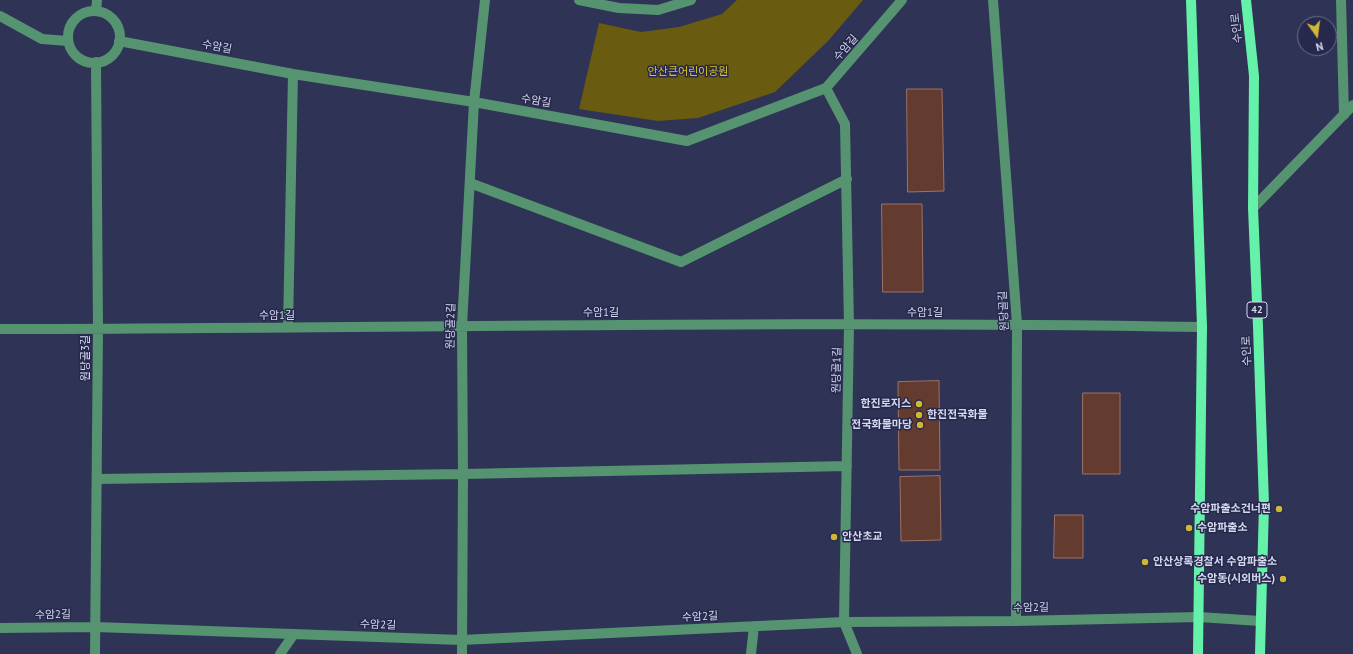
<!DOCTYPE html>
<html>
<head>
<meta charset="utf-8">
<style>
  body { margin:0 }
  #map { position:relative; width:1353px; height:654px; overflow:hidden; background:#2f3356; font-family:"PT Sans",sans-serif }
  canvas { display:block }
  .north { position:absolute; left:1297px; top:16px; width:40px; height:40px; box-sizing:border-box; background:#26294b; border:1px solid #6c6f8d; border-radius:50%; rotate:166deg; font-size:11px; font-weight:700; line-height:16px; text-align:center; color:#d5d8ef }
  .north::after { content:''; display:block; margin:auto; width:14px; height:18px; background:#d0b736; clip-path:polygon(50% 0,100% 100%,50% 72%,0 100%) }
</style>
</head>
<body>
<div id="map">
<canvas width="1353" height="654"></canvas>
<div class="north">N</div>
</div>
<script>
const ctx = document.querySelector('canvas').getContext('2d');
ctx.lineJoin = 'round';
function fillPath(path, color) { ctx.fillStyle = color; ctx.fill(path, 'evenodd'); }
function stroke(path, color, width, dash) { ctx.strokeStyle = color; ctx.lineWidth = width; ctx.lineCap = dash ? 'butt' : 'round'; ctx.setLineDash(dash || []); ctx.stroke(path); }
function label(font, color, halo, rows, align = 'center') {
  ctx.font = font + ' "PT Sans","Noto Sans KR",sans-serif'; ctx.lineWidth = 3; ctx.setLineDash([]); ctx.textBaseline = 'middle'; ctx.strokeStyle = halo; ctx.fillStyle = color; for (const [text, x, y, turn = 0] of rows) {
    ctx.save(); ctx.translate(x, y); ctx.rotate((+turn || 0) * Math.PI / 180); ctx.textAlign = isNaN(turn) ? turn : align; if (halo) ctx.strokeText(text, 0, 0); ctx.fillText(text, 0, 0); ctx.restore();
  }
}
fillPath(new Path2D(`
  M 737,0 L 863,0 L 828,41 L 775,92 L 698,118 L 658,121 L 579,109 L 599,23 L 641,32 L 679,27 L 722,14 Z`), '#695b0f');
const building = new Path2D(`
  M 907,89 L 942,89 L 944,191 L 908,192 Z
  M 882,204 L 922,204 L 923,292 L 883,292 Z
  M 939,381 L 940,470 L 899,470 L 898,382 Z
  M 1083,393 L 1120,393 L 1120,474 L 1083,474 Z
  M 940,476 L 941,540 L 901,541 L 900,477 Z
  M 1055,515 L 1083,515 L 1083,558 L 1054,558 Z`);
fillPath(building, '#643b2f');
stroke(building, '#9f7263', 1);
stroke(new Path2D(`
  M 579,0 L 619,8 L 658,10 L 691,0
  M 993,0 L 1017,324 L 1016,621
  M 1341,0 L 1344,115
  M 96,11 L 97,0
  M68 37a26 26 0 1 1 52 0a26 26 0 1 1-52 0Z
  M 0,16 L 42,39 L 68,41
  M 119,41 L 293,74 L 474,102 L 687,141 L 826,88 L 902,0
  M 826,88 L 845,124 L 849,325 L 844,622 L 857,654
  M 470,183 L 681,262 L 847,179
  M 1253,208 L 1353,105
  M 288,328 L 293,74
  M 0,329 C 401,328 801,320 1202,327
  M 97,479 L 463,474 L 847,466
  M 0,628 L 96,627 L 461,640 L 844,622 L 1016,621 L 1199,617 L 1260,621
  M 95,654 L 98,329 L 96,62
  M 280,654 L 294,634
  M 462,654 L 463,474 L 462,326 L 474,102 L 485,0
  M 751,654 L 754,626`), '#569471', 10);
stroke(new Path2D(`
  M 1191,0 L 1202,327 L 1198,654
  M 1246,0 L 1254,76 L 1253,208 L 1258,327 L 1264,504 L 1260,654`), '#65f1a9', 10);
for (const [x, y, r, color] of [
  [919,404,4,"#d0b736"],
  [919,415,4,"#d0b736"],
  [920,425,4,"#d0b736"],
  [1279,509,4,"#d0b736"],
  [1189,528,4,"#d0b736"],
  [834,537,4,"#d0b736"],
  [1145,562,4,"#d0b736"],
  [1283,579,4,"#d0b736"]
]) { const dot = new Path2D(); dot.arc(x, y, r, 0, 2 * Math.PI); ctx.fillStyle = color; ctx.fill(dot); stroke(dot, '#26294b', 1.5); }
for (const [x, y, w] of [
  [1257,310,20]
]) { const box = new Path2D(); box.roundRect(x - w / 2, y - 8, w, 16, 3); ctx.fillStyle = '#26294b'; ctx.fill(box); stroke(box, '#d5d8ef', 1); }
label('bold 10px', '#d5d8ef', null, [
  ["42",1257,310]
]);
label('11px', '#d5d8ef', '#26294b', [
  ["수인로",1237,28,-96],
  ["수암길",217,47,11],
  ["수암길",846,48,-49],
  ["수암길",536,101,10],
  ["원당골길",1004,311,-93],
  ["수암1길",601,313],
  ["수암1길",925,313],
  ["수암1길",277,316],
  ["원당골2길",451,326,-89],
  ["수인로",1247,351,-92],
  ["원당골3길",86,358,-90],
  ["원당골1길",837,370,-89],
  ["수암2길",1031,608,-1],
  ["수암2길",53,615,-1],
  ["수암2길",700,617,-3],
  ["수암2길",378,625,2]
]);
label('11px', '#ddc22e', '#26294b', [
  ["안산큰어린이공원",688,72]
]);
label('bold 11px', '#d5d8ef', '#26294b', [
  ["한진로지스",911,404],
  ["한진전국화물",927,415,"left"],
  ["전국화물마당",912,425],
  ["수암파출소건너편",1271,509],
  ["수암파출소",1197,528,"left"],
  ["안산초교",842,537,"left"],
  ["안산상록경찰서 수암파출소",1153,562,"left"],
  ["수암동(시외버스)",1275,579]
], 'right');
</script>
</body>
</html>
